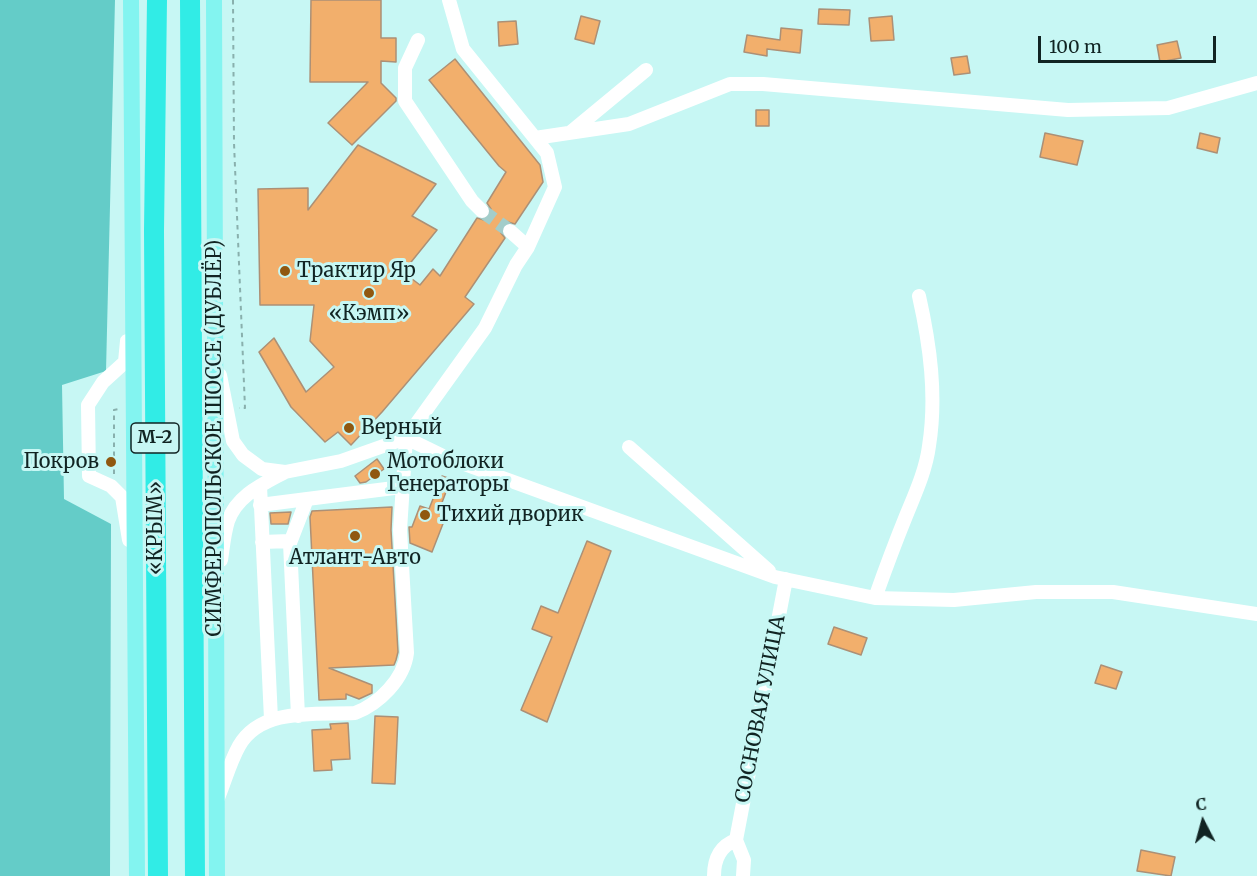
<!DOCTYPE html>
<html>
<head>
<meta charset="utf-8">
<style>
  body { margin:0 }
  #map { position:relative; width:1257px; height:876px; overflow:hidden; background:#c7f7f4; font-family:Merriweather,serif }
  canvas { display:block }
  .north { position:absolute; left:1173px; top:792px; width:60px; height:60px; -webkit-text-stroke:4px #c7f7f4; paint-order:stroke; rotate:354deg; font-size:16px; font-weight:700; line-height:24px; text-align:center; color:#112423 }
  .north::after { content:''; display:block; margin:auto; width:21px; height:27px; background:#112423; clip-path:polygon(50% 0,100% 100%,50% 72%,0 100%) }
  .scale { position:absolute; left:1038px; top:36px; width:178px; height:27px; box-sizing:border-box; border:3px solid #112423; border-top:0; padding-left:8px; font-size:18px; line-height:21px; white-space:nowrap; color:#112423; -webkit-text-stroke:4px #c7f7f4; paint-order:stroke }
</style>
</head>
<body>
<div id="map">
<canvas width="1257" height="876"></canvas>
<div class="north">С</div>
<div class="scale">100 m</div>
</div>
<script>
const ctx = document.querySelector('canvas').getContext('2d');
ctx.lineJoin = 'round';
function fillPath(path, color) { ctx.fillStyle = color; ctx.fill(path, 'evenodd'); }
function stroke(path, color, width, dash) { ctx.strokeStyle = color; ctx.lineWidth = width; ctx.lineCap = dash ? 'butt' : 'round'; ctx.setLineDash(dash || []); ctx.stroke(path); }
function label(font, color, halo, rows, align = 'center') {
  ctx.font = font + ' Merriweather,serif'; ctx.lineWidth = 6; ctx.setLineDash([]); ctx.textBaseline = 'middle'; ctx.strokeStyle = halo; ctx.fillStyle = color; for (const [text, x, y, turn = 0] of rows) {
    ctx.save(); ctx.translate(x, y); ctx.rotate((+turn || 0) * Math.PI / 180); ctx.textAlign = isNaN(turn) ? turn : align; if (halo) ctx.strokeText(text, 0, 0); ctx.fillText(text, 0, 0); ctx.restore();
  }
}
fillPath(new Path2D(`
  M 0,0 L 115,0 L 106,371 L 62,385 L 64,499 L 111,524 L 110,876 L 0,876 Z`), '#64ccc8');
const building = new Path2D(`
  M 311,0 L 381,0 L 381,38 L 396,38 L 396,62 L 381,61 L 381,83 L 396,98 L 396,101 L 352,145 L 328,123 L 368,82 L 310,82 Z
  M 819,9 L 850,10 L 849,25 L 818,24 Z
  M 581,16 L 600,21 L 594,44 L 575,39 Z
  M 892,16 L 894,40 L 871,41 L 869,18 Z
  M 516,21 L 518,44 L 499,46 L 498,22 Z
  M 781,28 L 802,30 L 800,53 L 767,49 L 767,56 L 744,52 L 747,35 L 780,40 Z
  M 1177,41 L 1181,58 L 1160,62 L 1157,45 Z
  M 967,56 L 970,73 L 954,75 L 951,58 Z
  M 455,59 L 540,165 L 543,182 L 515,224 L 508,222 L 503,226 L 501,233 L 505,238 L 465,297 L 474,304 L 382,412 L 351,445 L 338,432 L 325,442 L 291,407 L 259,352 L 274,338 L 306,392 L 334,367 L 310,341 L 314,305 L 260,305 L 258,189 L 308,188 L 308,210 L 358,145 L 436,184 L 412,216 L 437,230 L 403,272 L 420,285 L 433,269 L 440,276 L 477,218 L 484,220 L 489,217 L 491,209 L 487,203 L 506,172 L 499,166 L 429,80 Z
  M 756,110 L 769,110 L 769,126 L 756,126 Z
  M 1045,133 L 1083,141 L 1077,165 L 1040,157 Z
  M 1200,133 L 1220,138 L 1217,153 L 1197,148 Z
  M 377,459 L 384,469 L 366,482 L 360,483 L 355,476 Z
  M 442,476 L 451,479 L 438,513 L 446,516 L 432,552 L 410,543 L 409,527 L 412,527 L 420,506 L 429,509 Z
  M 392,507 L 391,530 L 398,652 L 396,660 L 394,665 L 329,668 L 372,685 L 372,693 L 359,699 L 346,694 L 346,699 L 319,700 L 310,517 L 312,511 Z
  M 291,512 L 288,524 L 271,524 L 270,513 Z
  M 587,541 L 611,551 L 547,722 L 521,710 L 552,637 L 532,629 L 541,606 L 558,613 Z
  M 834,627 L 867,638 L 861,655 L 828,644 Z
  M 1101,665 L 1122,672 L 1116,689 L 1095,683 Z
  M 375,716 L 398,717 L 395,784 L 372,783 Z
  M 348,723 L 350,759 L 331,760 L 332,770 L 314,771 L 312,730 L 331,729 L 330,724 Z
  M 1141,850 L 1175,857 L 1171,876 L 1137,871 Z`);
fillPath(building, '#f2af6c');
stroke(building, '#ac9076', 1.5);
stroke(new Path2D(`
  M 482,211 L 510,231`), '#a3cdca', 14, [14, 7]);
stroke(new Path2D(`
  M 233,0 L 234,143 L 245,408 L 239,408
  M 114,474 L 114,410 L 119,409`), '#89b0ad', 2, [4.5, 4.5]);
stroke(new Path2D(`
  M 418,40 L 405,68 L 405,101 L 472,201 L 482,211
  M 571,132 L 646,70
  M 535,138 L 629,124 L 730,84 L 763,84 L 1068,110 L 1168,108 L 1257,83
  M 510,231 L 528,247
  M 127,341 L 125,362 L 103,382 L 88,405 L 89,476 L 111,486 L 122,497 L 129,540
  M 220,375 L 233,441 L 243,455 L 262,469 L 285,472 L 341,461 L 406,438 L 485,328 L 516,265 L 528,247 L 555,187 L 547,153 L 463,49 L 449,0
  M 629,447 L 769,571
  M 260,486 L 271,719
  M 260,505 L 307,499
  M 262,542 L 290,541
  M 221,560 C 223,547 224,534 228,521 C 237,495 263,484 285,472
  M 875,598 C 885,570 895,543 906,516 C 915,494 926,470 929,446 C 937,396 930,345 919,296
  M 298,716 L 290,543 L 307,499 L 402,487
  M 218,798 C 225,781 230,762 239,746 C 261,707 316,715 355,713 C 379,704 404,679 407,653 L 400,530 L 406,438 L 445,457 L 775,577 L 875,598 L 954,600 L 1036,592 L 1113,592 L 1257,614
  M 736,840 L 786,579
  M 736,840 L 744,860 L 743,876
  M 714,876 C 714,859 720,846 736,840`), '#fff', 14);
stroke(new Path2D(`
  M 131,0 L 137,876
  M 214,0 L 217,876`), '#83f4f0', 16);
stroke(new Path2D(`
  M 157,0 L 154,231 L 158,876
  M 190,0 L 195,876`), '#31ece6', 20);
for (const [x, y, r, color] of [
  [285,271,6,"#905810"],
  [369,293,6,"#905810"],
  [349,428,6,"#905810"],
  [111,462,6,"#905810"],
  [375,474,6,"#905810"],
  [425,515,6,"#905810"],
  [355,536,6,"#905810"]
]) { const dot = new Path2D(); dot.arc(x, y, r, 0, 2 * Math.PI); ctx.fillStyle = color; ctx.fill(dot); stroke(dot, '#c7f7f4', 2); }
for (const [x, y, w] of [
  [155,438,48]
]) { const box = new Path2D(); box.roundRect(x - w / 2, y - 15, w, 30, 4.5); ctx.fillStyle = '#c7f7f4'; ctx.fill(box); stroke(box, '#112423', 1.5); }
label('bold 18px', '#112423', null, [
  ["М-2",155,438]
]);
label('20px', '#112423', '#c7f7f4', [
  ["Трактир Яр",297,271],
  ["«Кэмп»",369,314,"center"],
  ["Верный",361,428],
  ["Покров",99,462,"right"],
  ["Мотоблоки",387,462],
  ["Генераторы",387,485],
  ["Тихий дворик",437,515],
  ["Атлант-Авто",355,558,"center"]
], 'left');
label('20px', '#112423', '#c7f7f4', [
  ["СИМФЕРОПОЛЬСКОЕ ШОССЕ (ДУБЛЁР)",215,438,-90],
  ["«КРЫМ»",156,528,-90],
  ["СОСНОВАЯ УЛИЦА",761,709,-79]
]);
</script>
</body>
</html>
